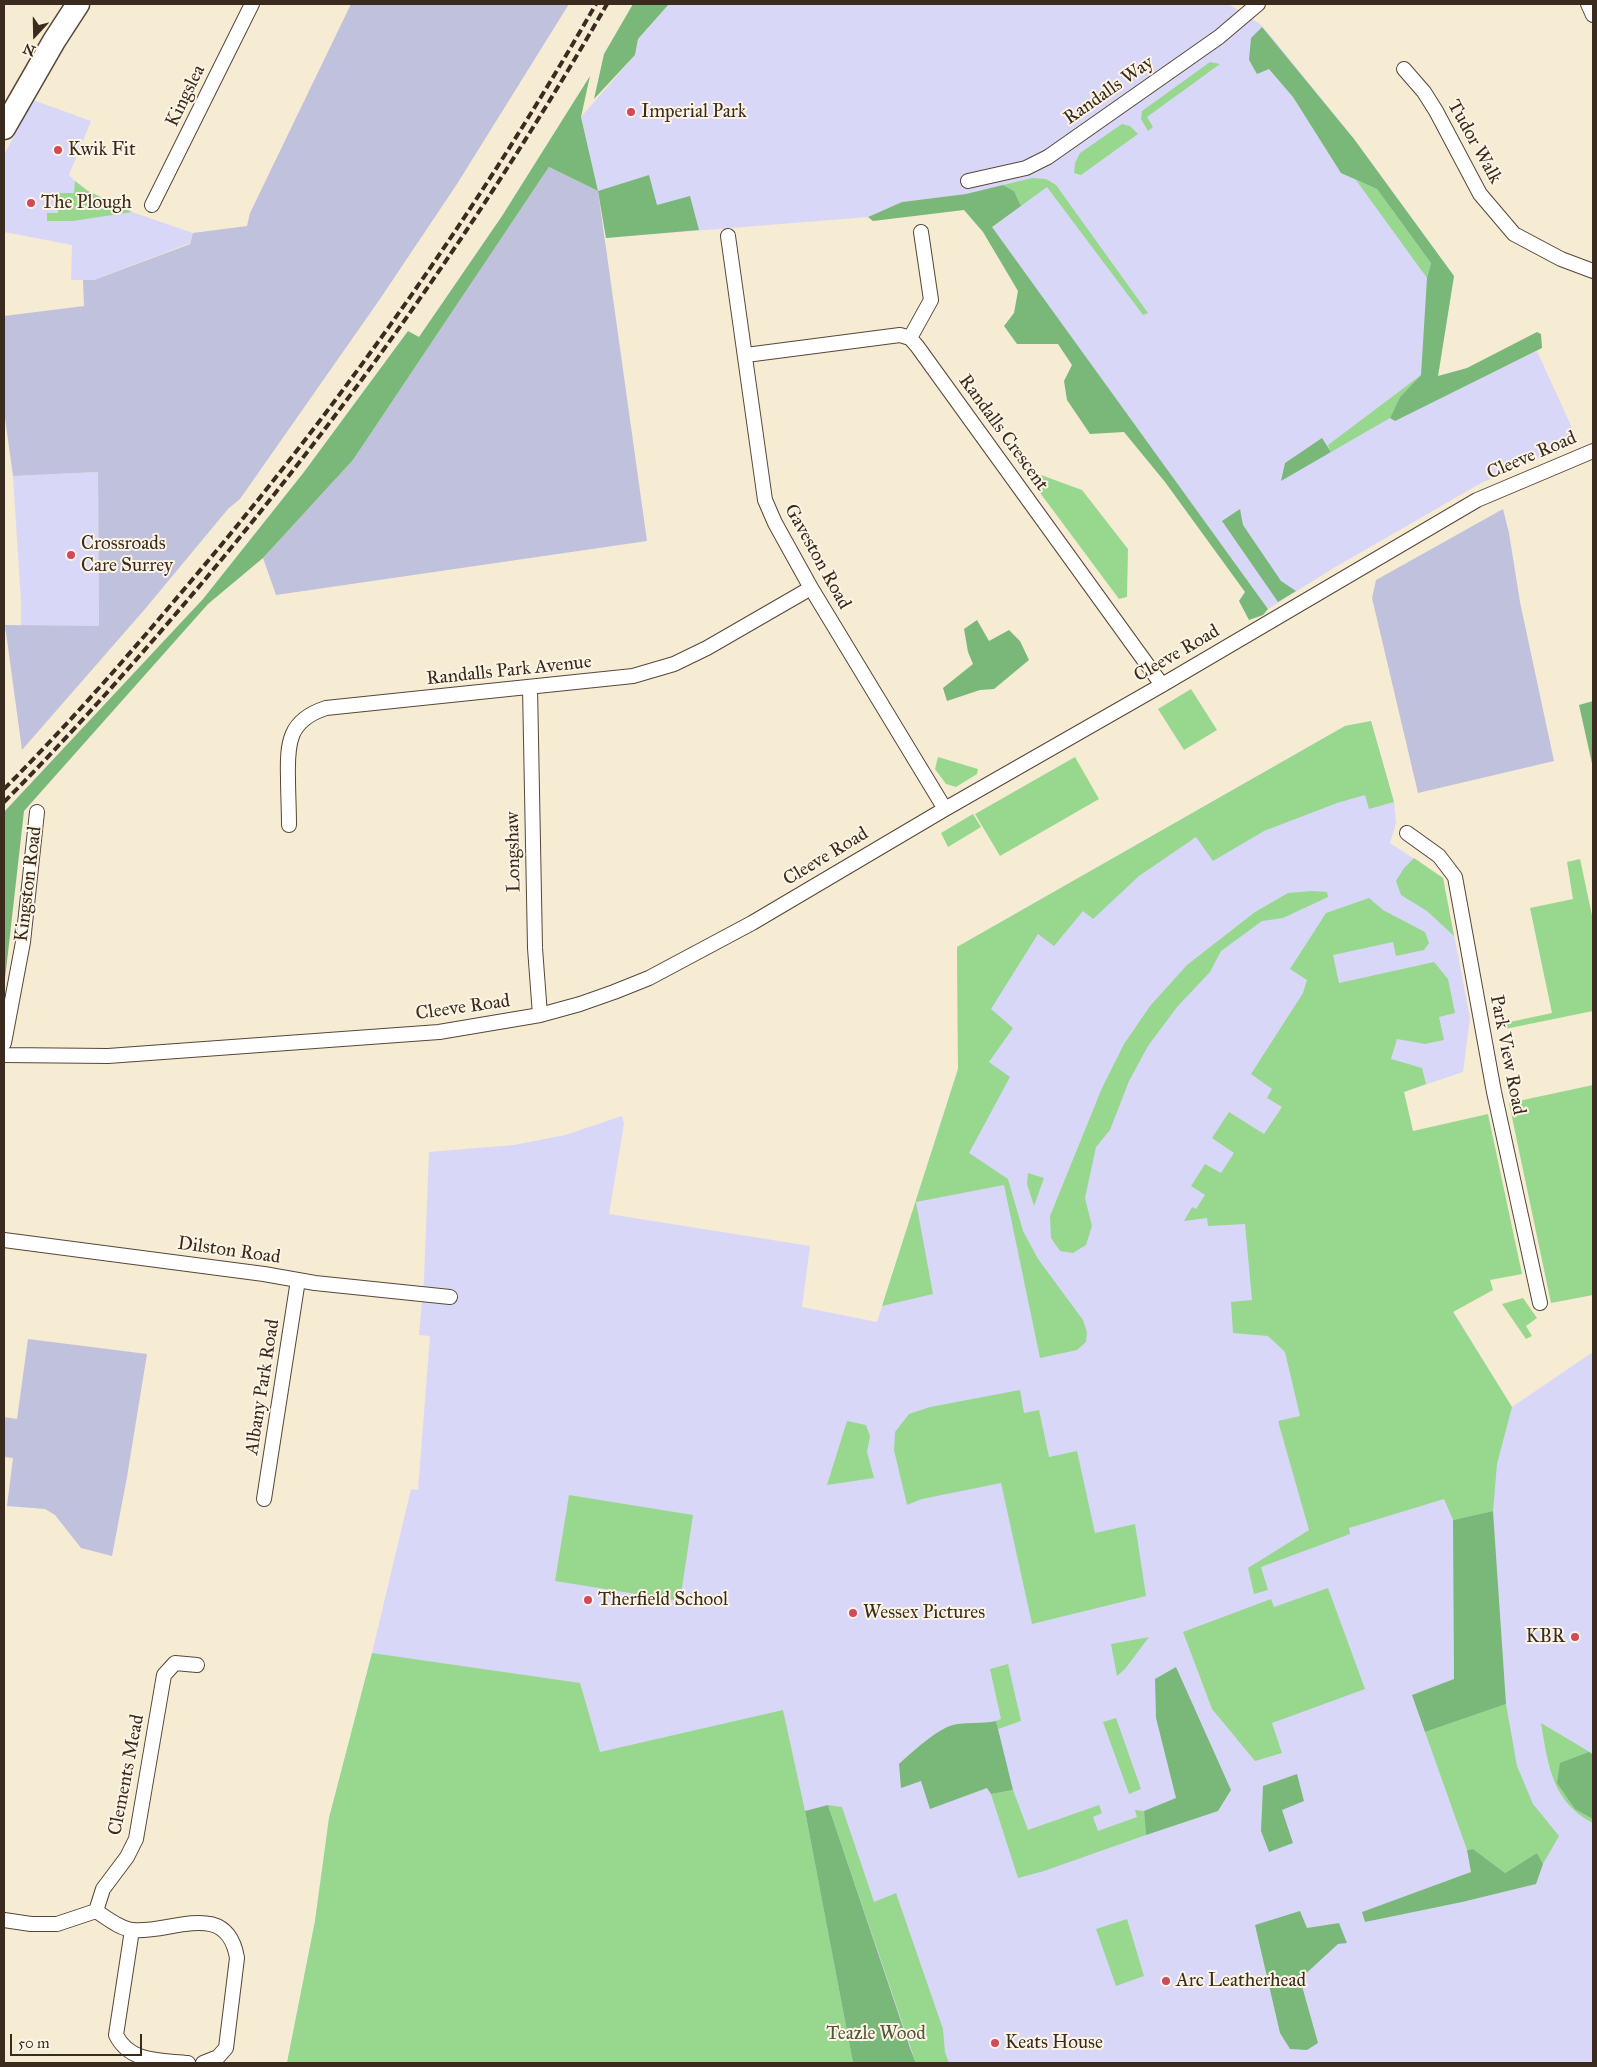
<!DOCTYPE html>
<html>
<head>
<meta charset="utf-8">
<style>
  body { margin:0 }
  #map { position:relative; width:1597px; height:2067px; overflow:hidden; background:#f6ebd3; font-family:"IM FELL Great Primer",serif }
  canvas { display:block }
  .frame { position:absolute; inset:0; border:5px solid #3b2a1e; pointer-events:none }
  .north { position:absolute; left:10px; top:10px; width:50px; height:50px; -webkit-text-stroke:4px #fcf5e5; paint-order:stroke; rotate:201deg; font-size:14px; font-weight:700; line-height:20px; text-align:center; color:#3b2a1e }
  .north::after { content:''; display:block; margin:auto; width:18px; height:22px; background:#3b2a1e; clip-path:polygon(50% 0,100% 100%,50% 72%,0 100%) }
  .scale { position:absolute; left:10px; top:2034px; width:132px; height:22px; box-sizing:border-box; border:2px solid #3b2a1e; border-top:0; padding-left:6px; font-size:15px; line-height:18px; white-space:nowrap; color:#3b2a1e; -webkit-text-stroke:4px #fcf5e5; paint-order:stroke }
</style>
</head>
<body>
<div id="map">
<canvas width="1597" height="2067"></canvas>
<div class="frame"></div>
<div class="north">N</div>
<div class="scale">50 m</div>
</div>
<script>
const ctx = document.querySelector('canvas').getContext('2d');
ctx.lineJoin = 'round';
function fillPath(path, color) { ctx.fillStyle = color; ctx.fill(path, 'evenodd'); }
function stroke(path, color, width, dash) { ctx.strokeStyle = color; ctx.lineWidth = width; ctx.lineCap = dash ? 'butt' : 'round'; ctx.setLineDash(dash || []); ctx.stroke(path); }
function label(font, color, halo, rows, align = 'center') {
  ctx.font = font + ' "IM FELL Great Primer",serif'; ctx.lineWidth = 4; ctx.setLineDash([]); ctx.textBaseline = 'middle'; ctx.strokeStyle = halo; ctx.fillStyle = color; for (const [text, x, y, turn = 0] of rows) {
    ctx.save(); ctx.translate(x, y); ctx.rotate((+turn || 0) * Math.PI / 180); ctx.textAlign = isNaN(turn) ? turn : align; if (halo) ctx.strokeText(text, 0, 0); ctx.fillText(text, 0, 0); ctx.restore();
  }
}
fillPath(new Path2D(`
  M 669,4 L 1228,4 L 1260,24 L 1270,35 L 1354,139 L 1454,276 L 1438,377 L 1447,393 L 1537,351 L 1578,441 L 1481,483 L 1332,569 L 1268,609 L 1016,261 L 966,194 L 902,202 L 868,217 L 606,238 L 598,191 L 581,117 L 635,55 L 638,39 Z
  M 33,100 L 91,121 L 69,175 L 75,181 L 88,191 L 132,212 L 193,233 L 190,243 L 94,280 L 71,280 L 72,245 L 4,232 L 4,155 Z
  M 98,472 L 99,627 L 21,627 L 21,601 L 13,476 Z
  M 1371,721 L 1394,802 L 1396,823 L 1390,843 L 1443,878 L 1470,1018 L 1463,1072 L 1404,1092 L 1453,1311 L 1512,1407 L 1593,1352 L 1593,2063 L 916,2063 L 806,1811 L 853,2063 L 287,2063 L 315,1921 L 329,1818 L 372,1653 L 411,1489 L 418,1490 L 430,1336 L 419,1335 L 424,1279 L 429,1152 L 514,1145 L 565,1135 L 622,1116 L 624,1124 L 609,1214 L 810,1246 L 802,1307 L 877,1322 L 958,1069 L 957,947 L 1345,726 Z`), '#d9d7f8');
fillPath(new Path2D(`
  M 351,4 L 569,4 L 457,184 L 380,299 L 240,499 L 228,509 L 145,609 L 22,750 L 5,625 L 99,626 L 98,472 L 13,476 L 4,411 L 4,316 L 84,306 L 83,280 L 94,280 L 190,244 L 193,233 L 247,226 L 250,213 Z
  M 549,167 L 598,191 L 647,541 L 276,595 L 263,558 L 353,460 Z
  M 1503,509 L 1509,533 L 1520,602 L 1554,761 L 1418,793 L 1372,598 L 1376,580 Z
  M 28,1339 L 147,1354 L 127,1477 L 112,1556 L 81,1548 L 55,1515 L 45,1509 L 7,1506 L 13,1458 L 4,1457 L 4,1417 L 17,1419 Z`), '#c0c2dd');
fillPath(new Path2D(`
  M 1210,62 L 1220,64 L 1147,117 L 1153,127 L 1148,131 L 1141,119 L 1142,111 Z
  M 1122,124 L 1130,126 L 1138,134 L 1081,175 L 1074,173 L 1075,163 L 1080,153 Z
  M 1032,178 L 1046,179 L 1056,185 L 1148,313 L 1143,315 L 1047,187 L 1021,206 L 1014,191 L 1003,185 Z
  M 1356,180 L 1377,189 L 1431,263 L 1427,278 Z
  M 75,181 L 88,191 L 132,212 L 73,221 L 47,221 L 47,213 L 58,213 L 59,193 L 74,193 Z
  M 1421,375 L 1400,397 L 1390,418 L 1331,452 L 1328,445 Z
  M 1041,475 L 1082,490 L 1128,549 L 1127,597 L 1119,599 L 1035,486 Z
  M 1191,689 L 1217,730 L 1184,750 L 1158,709 Z
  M 1371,721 L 1394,802 L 1369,809 L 1365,795 L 1337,803 L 1264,831 L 1213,861 L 1196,837 L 1139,876 L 1093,919 L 1083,911 L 1054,946 L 1038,934 L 991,1009 L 1013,1028 L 989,1062 L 1010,1077 L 969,1153 L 1008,1179 L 1023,1231 L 1038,1259 L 1083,1320 L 1087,1332 L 1086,1342 L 1077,1350 L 1040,1358 L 1004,1185 L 916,1202 L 933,1294 L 882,1306 L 958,1069 L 957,947 L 1345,726 Z
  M 938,757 L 978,769 L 977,774 L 956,787 L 946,784 L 935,769 Z
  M 1075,757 L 1099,799 L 1000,856 L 975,814 Z
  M 973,814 L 981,827 L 948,847 L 941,833 Z
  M 1414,858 L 1443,878 L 1454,936 L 1427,911 L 1401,895 L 1396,881 L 1404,868 Z
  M 1580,859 L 1593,920 L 1593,1011 L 1505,1029 L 1505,1023 L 1552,1013 L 1530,908 L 1573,899 L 1567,862 Z
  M 1312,891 L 1327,892 L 1328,897 L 1283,918 L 1262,921 L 1221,951 L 1210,972 L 1177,1007 L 1148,1046 L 1129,1081 L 1110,1130 L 1096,1147 L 1085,1198 L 1092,1226 L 1086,1245 L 1073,1253 L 1060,1251 L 1051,1238 L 1050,1216 L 1102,1088 L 1124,1044 L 1150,1006 L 1187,965 L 1255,912 L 1288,893 Z
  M 1369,898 L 1383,910 L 1425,932 L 1429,943 L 1424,950 L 1396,956 L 1393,942 L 1333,955 L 1339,983 L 1434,962 L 1448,979 L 1455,1013 L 1439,1017 L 1444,1040 L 1425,1044 L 1397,1039 L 1391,1059 L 1422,1068 L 1426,1084 L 1404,1092 L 1413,1131 L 1488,1114 L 1522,1274 L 1490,1280 L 1493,1290 L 1453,1312 L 1512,1407 L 1497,1464 L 1493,1511 L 1453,1520 L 1444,1499 L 1349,1528 L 1350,1534 L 1261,1567 L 1268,1590 L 1254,1594 L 1248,1568 L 1309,1530 L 1278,1421 L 1300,1416 L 1285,1352 L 1268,1336 L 1233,1333 L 1231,1302 L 1252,1300 L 1245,1224 L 1208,1226 L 1207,1218 L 1184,1221 L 1192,1207 L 1196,1209 L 1205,1195 L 1191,1186 L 1205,1164 L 1221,1173 L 1234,1153 L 1212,1138 L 1229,1112 L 1264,1134 L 1282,1107 L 1267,1098 L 1272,1089 L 1251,1074 L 1303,993 L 1307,980 L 1290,969 L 1326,913 Z
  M 1593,1085 L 1593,1295 L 1551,1303 L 1509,1103 Z
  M 1028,1173 L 1044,1178 L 1034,1206 L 1027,1184 Z
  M 1523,1298 L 1537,1318 L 1526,1326 L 1532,1336 L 1526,1339 L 1502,1304 Z
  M 1020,1390 L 1024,1413 L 1039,1410 L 1049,1457 L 1077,1451 L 1095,1533 L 1135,1524 L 1146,1596 L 1032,1624 L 1001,1483 L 922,1499 L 907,1505 L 894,1450 L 895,1432 L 909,1414 L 930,1407 Z
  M 847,1421 L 866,1425 L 870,1436 L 867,1452 L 874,1478 L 827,1485 Z
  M 569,1495 L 693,1515 L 680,1601 L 555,1581 Z
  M 1328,1588 L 1365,1689 L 1272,1723 L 1282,1753 L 1255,1761 L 1212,1709 L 1183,1632 L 1271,1599 L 1274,1607 Z
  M 1149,1637 L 1125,1669 L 1117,1676 L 1111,1644 Z
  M 372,1653 L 580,1683 L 600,1752 L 783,1710 L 805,1811 L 853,2063 L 287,2063 L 315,1921 L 329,1818 Z
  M 1008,1664 L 1021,1721 L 998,1729 L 996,1721 L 1001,1719 L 990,1669 Z
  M 1506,1704 L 1517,1766 L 1533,1804 L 1559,1836 L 1543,1864 L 1537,1853 L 1505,1873 L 1473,1849 L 1467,1850 L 1425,1732 Z
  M 1116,1718 L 1141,1789 L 1129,1794 L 1103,1722 Z
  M 1541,1723 L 1593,1754 L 1593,1823 C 1552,1802 1548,1765 1541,1723 Z
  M 1013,1790 L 1028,1830 L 1099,1805 L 1102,1813 L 1093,1817 L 1098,1831 L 1137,1817 L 1135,1810 L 1144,1811 L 1146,1835 L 1044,1871 L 1018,1878 L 991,1794 Z
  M 828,1805 L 842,1807 L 874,1902 L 896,1893 L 943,2029 L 945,2052 L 949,2063 L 916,2063 Z
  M 1127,1919 L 1144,1976 L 1116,1986 L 1096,1929 Z`), '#98d88e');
fillPath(new Path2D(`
  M 633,4 L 669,4 L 638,39 L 635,55 L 594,99 L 604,54 Z
  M 1262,27 L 1354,139 L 1454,276 L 1438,376 L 1467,368 L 1537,332 L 1541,334 L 1542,348 L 1395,421 L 1390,418 L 1400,397 L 1421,375 L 1427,278 L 1431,263 L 1377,189 L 1341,173 L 1293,97 L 1269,69 L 1257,74 L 1249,60 L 1251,38 Z
  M 590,76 L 581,117 L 598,191 L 649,175 L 657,205 L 690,196 L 699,230 L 606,238 L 598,191 L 549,167 L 353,460 L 263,558 L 208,604 L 24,811 L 4,988 L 4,812 L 203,599 L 304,472 L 408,331 L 419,337 L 502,216 Z
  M 1003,185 L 1014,191 L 1021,206 L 992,227 L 1268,609 L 1263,615 L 1249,620 L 1239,601 L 1245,592 L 1165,482 L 1124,432 L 1090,434 L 1067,400 L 1064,381 L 1072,365 L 1058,344 L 1017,344 L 1004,326 L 1014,313 L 1018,291 L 983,232 L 964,210 L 873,221 L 868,217 L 902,202 L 966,194 Z
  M 1322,438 L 1331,452 L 1281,481 L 1285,463 Z
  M 1240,509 L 1243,525 L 1281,581 L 1296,591 L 1278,602 L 1222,521 Z
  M 977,620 L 989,641 L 1009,630 L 1020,641 L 1029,660 L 994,689 L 980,690 L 947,701 L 943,688 L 973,664 L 968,652 L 964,629 Z
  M 1593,701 L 1593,768 L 1579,705 Z
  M 1493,1511 L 1506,1704 L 1425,1732 L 1412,1695 L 1454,1679 L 1453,1520 Z
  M 1176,1667 L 1231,1790 L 1218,1811 L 1146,1835 L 1144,1811 L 1176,1798 L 1156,1718 L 1155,1679 Z
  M 996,1721 L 1013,1790 L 991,1794 L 987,1788 L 930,1809 L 921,1781 L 901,1788 L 899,1764 C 911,1753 937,1729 953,1725 C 965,1722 981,1724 996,1721 Z
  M 1589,1752 L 1593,1755 L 1593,1819 L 1575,1809 L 1557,1783 L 1560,1763 Z
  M 1297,1774 L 1304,1801 L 1282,1810 L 1293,1843 L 1269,1852 L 1261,1831 L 1263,1786 Z
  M 828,1805 L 910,2048 L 916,2063 L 853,2063 L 805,1811 Z
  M 1473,1849 L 1505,1873 L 1537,1853 L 1543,1864 L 1536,1884 L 1462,1902 L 1365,1922 L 1362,1912 L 1471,1872 L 1467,1850 Z
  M 1300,1911 L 1307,1928 L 1339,1923 L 1347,1943 L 1338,1944 L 1300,1979 L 1318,2043 L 1307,2050 L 1290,2049 L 1280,2033 L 1255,1925 Z`), '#7ab879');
const minor = new Path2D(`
  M 1588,4 L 1593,15
  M 1404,69 L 1424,92 L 1436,111 L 1480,194 L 1514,234 L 1561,259 L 1593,271
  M 968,181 L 1026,168 L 1048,157 L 1219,37 L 1258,4
  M 152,205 L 252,4
  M 728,236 L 765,500 L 775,523 L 811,588 L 945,809
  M 910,338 L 931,300 L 921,232
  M 746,355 L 900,335 L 910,338 L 917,346 L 1162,685
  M 530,687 L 535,948 L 540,1015
  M 289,825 C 289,809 288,793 288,778 C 287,742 289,720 326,708 L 633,676 L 674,664 L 707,648 L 811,588
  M 1407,833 L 1439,856 L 1455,877 L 1494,1092 L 1540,1303
  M 4,1043 L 23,942 L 37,812
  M 4,1055 L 108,1056 L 439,1032 L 540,1015 L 580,1004 L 614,992 L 649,978 L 752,923 L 945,809 L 1162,685 L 1477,500 L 1593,451
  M 4,1240 L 264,1274 L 315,1283 L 450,1297
  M 264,1499 L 298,1280
  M 96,1911 C 107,1918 120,1929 133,1930 C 170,1934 227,1898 237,1958 L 226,2048 L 218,2057 L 203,2063
  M 4,1920 L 31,1924 L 57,1924 L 96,1911 L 103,1889 L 127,1857 L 136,1839 L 164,1675 L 175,1663 L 197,1665
  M 132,1930 L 116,2035 C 130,2063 160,2060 188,2063`);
const primary = new Path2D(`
  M 4,128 L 54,41 L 78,4`);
stroke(minor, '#574739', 16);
stroke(primary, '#574739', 25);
stroke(minor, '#fff', 14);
stroke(primary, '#fff', 22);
stroke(new Path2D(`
  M 4,789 C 68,725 128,656 186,587 C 340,406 478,210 596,4
  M 4,802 C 71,735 135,662 197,589 C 350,407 488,211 607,4`), '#3b2a1e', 4, [8, 4]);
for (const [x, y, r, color] of [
  [631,112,5,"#d1495b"],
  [58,150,5,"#d1495b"],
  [31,203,5,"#d1495b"],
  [71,555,5,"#d1495b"],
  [588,1600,5,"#d1495b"],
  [853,1613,5,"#d1495b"],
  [1575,1637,5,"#d1495b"],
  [1166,1981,5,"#d1495b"],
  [995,2043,5,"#d1495b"]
]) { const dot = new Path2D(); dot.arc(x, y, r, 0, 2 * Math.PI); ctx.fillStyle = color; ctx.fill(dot); stroke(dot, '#fcf5e5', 2); }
label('19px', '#3b2a1e', '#fcf5e5', [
  ["Randalls Way",1109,91,-35],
  ["Kingslea",186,96,-64],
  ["Tudor Walk",1474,142,61],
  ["Randalls Crescent",1003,433,54],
  ["Cleeve Road",1532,456,-23],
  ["Gaveston Road",817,557,61],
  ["Cleeve Road",1177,654,-30],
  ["Randalls Park Avenue",509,671,-6],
  ["Longshaw",514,852,-91],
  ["Cleeve Road",826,857,-31],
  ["Kingston Road",29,884,-83],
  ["Cleeve Road",463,1008,-8],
  ["Park View Road",1507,1055,79],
  ["Dilston Road",229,1251,8],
  ["Albany Park Road",263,1387,-81],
  ["Clements Mead",127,1775,-79]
]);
label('19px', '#3b2a1e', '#fcf5e5', [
  ["Imperial Park",641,112],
  ["Kwik Fit",68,150],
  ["The Plough",41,203],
  ["Crossroads",81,544],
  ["Care Surrey",81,566],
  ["Therfield School",598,1600],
  ["Wessex Pictures",863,1613],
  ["KBR",1565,1637,"right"],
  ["Arc Leatherhead",1176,1981],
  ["Keats House",1005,2043]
], 'left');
label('19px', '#52563a', '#fcf5e5', [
  ["Teazle Wood",876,2034]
]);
</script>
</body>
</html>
